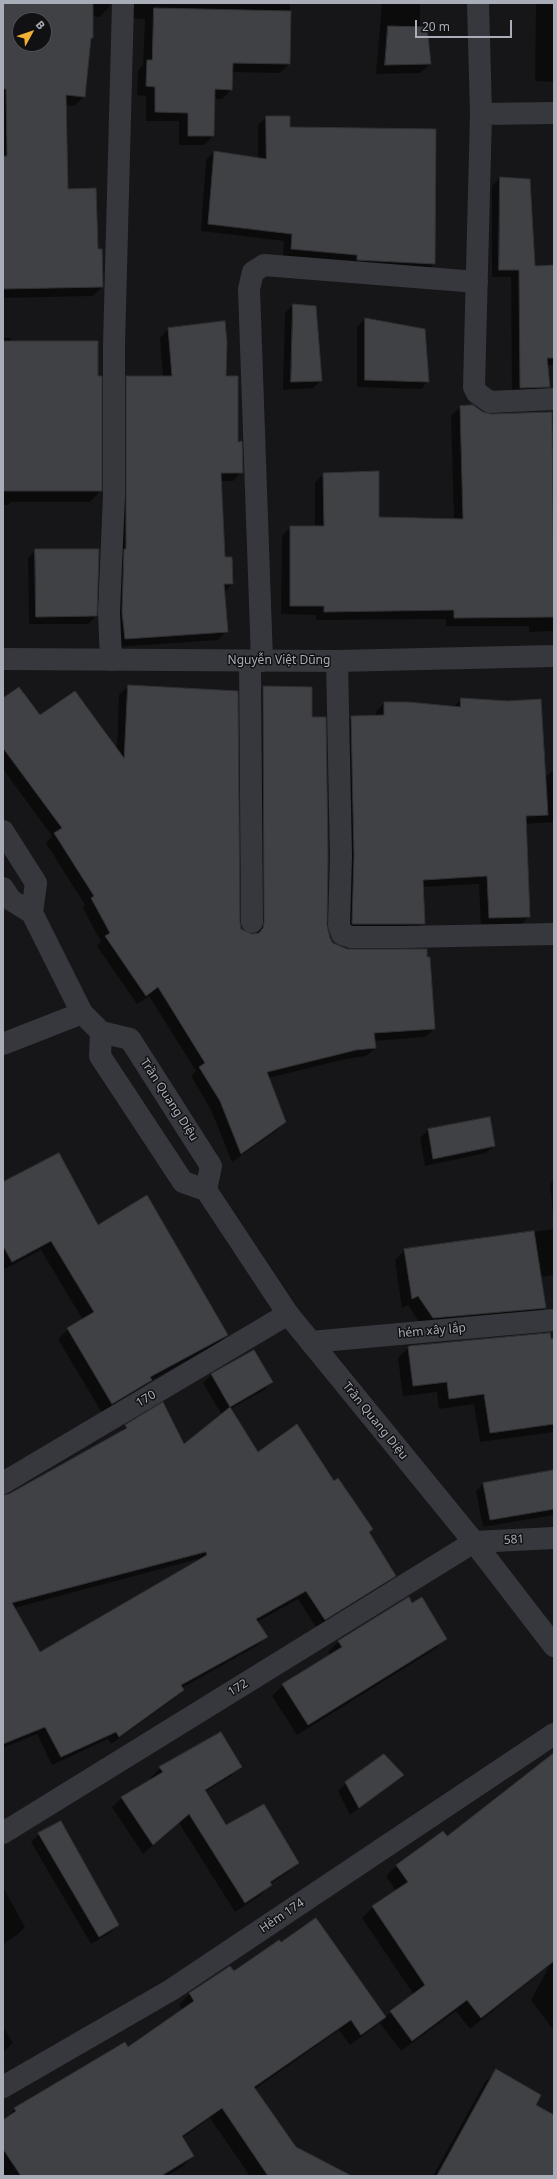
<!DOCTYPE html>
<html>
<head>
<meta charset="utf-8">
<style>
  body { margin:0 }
  #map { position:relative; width:557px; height:2179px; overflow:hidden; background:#161618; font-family:"Noto Sans",sans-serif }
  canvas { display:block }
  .frame { position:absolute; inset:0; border:4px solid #a8adb8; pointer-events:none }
  .north { position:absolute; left:12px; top:12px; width:40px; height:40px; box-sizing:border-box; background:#111113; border:1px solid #4d4f55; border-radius:50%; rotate:50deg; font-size:11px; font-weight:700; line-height:16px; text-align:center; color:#a8adb8 }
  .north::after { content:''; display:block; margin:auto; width:14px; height:18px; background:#f2b134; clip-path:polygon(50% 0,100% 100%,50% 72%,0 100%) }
  .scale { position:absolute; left:415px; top:20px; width:97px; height:18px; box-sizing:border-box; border:2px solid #a8adb8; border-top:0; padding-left:5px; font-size:12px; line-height:14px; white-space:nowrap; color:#a8adb8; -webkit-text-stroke:3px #111113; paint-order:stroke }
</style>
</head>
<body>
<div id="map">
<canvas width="557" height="2179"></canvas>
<div class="frame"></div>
<div class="north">B</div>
<div class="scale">20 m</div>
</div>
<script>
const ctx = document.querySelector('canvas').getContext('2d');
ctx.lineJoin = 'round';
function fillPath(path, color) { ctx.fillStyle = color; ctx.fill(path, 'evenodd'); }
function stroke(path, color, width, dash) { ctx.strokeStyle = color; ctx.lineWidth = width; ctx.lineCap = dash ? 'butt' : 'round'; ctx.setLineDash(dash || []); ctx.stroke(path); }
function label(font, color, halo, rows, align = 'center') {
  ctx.font = font + ' "Noto Sans",sans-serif'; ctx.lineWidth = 3; ctx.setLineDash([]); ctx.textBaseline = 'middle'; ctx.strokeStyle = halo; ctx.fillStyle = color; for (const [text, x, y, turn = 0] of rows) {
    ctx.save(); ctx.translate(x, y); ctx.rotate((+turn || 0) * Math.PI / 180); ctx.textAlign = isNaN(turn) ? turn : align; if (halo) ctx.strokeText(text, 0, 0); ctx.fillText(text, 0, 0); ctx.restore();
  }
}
fillPath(new Path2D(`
  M 3,3 L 110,3 L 109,7 L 100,17 L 92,16 L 92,38 L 89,40 L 84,97 L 74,106 L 65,105 L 67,190 L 97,250 L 102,287 L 93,296 L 3,298 ZM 20,20 L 44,20 L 44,44 L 20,44 Z
  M 122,3 L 314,3 L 290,4 L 289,64 L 280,73 L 232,72 L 231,90 L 222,99 L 213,99 L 213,136 L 204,145 L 179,145 L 179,121 L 146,121 L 146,96 L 137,95 L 138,71 L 143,65 L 145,19 L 126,18 Z
  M 382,3 L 420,3 L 420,28 L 430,64 L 420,73 L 376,74 Z
  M 536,3 L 554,3 L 554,82 L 535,81 Z
  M 266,117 L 289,117 L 289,128 L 434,264 L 426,272 L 283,256 L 284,241 L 201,231 L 206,160 L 214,152 L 258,158 L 258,125 Z
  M 500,178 L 534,267 L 554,266 L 554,365 L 547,365 L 549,386 L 541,394 L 512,396 L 511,277 L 492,277 L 492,186 Z
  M 293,305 L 321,380 L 313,388 L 283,390 L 285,313 Z
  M 365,319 L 428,381 L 421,389 L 357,387 L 357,327 Z
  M 168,329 L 225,377 L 242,472 L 233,481 L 221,481 L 224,558 L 232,584 L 224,592 L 227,631 L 218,640 L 116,647 L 118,386 L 127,377 L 163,377 L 160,338 Z
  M 3,338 L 11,338 L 11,342 L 100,491 L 90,502 L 11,502 L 8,505 L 3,505 Z
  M 460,407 L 490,416 L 552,413 L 554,426 L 554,631 L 529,632 L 529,626 L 446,626 L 446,619 L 316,620 L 316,615 L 281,614 L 282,536 L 291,527 L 315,527 L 315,482 L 324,474 L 378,518 L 454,520 L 451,416 Z
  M 36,550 L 96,616 L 88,624 L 29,624 L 28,558 Z
  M 128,686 L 240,928 L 245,934 L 253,936 L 256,932 L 254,696 L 263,687 L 311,718 L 326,925 L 329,938 L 434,1029 L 425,1037 L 374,1041 L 375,1048 L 366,1056 L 346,1059 L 268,1078 L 285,1122 L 276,1131 L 232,1162 L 211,1110 L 191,1076 L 196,1071 L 149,996 L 137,1004 L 97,946 L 101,942 L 83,908 L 85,905 L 46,843 L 52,836 L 3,769 L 3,700 L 117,749 L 119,695 Z
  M 462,699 L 545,778 L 554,769 L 554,822 L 525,824 L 529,916 L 521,925 L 481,927 L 479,884 L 422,887 L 424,924 L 416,932 L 344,932 L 342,726 L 351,717 L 376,717 L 376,712 L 384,703 L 453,707 Z
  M 489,1118 L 494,1146 L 486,1153 L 425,1166 L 420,1138 L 428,1130 Z
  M 554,1180 L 554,1227 L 550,1184 Z
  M 3,1183 L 97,1226 L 227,1335 L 217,1344 L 150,1381 L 141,1390 L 102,1413 L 58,1339 L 68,1329 L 83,1320 L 41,1250 L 3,1270 Z
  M 554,1229 L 554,1275 L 540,1277 L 545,1308 L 535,1318 L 423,1328 L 408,1305 L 402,1308 L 395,1260 L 405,1250 Z
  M 549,1334 L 550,1340 L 554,1339 L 554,1432 L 480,1442 L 474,1404 L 439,1409 L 437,1392 L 403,1396 L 398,1358 L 408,1348 Z
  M 253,1351 L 272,1382 L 264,1390 L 230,1409 L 258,1453 L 368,1533 L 394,1576 L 386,1584 L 316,1627 L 298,1599 L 257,1622 L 266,1637 L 258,1645 L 182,1688 L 183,1690 L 175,1698 L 111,1744 L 108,1739 L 52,1765 L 37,1734 L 3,1748 L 3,1496 L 10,1495 L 118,1434 L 126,1426 L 184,1446 L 222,1415 L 203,1383 L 211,1375 ZM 198,1559 L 199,1561 L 40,1653 L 14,1608 Z
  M 554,1471 L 554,1515 L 483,1527 L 476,1491 L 484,1483 Z
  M 412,1604 L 446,1638 L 435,1649 L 297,1735 L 272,1696 L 283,1685 L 330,1655 L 328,1652 L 339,1641 Z
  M 554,1754 L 554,2031 L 531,2000 L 550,1965 L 470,2029 L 456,2011 L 401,2051 L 380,2023 L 350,2045 L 339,2030 L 255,2089 L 296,2148 L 350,2176 L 250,2176 L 210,2118 L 182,2138 L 193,2156 L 182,2167 L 167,2176 L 3,2176 L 3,2121 L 15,2109 L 124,2043 L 127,2048 L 183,2010 L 179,2005 L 189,1994 L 230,1967 L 234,1972 L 385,2017 L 414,1995 L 362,1918 L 373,1907 L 396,1891 L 386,1876 L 397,1865 L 446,1837 Z
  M 240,1767 L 231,1776 L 205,1792 L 225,1826 L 298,1862 L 288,1872 L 270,1884 L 261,1895 L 235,1912 L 179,1823 L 143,1854 L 112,1807 L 122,1798 L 152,1780 L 151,1777 L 160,1768 Z
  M 403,1775 L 350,1815 L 338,1791 L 346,1783 Z
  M 39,1834 L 118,1925 L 110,1933 L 91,1944 L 31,1842 Z
  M 3,1887 L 25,1927 L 17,1935 L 3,1944 Z
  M 3,2027 L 13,2043 L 3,2052 Z
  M 496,2071 L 535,2106 L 554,2116 L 554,2176 L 433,2176 L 485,2082 Z`), '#0007');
const building = new Path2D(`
  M 3,3 L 93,3 L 93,38 L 91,38 L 85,97 L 66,95 L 68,189 L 96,188 L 98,249 L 102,249 L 103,287 L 3,289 L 3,156 L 7,156 L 6,89 L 3,89 ZM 20,20 L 44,20 L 44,44 L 20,44 Z
  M 154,8 L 291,11 L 290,64 L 233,63 L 232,90 L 215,89 L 214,136 L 188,136 L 188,113 L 155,112 L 155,87 L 146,86 L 147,60 L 152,60 Z
  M 388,26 L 427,27 L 431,64 L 385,65 Z
  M 266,116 L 290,116 L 290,127 L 436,129 L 435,264 L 357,260 L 357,255 L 291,249 L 292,234 L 208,224 L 214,151 L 266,159 Z
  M 500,177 L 530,179 L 535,266 L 554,265 L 554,358 L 547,358 L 550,387 L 520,388 L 519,270 L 499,270 Z
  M 293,304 L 316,306 L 322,381 L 291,382 Z
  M 365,318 L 425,329 L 429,382 L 365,380 Z
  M 225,321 L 227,343 L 226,376 L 238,376 L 238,442 L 242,441 L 243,473 L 221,473 L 225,557 L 232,557 L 233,584 L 224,584 L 228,632 L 125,639 L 122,612 L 124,549 L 126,549 L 126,376 L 172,376 L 168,328 Z
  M 3,341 L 98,341 L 98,376 L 102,376 L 102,491 L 3,491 Z
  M 473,405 L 483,412 L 491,414 L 552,412 L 554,617 L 454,618 L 454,610 L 324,612 L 324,606 L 290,606 L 290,526 L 324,526 L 323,473 L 379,471 L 379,517 L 463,519 L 460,406 Z
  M 35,549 L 99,549 L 97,616 L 36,617 Z
  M 128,685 L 238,691 L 240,922 L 241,929 L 252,934 L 259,933 L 263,928 L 264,922 L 263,686 L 312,687 L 312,717 L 326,717 L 328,856 L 327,925 L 330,938 L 333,943 L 347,949 L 427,949 L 427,957 L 430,957 L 435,1029 L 374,1033 L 376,1048 L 356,1050 L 267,1072 L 286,1122 L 241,1154 L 220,1101 L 199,1067 L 205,1063 L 158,987 L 146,996 L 105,936 L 110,933 L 91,898 L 94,896 L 54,833 L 62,828 L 3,748 L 3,698 L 19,687 L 40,715 L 75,691 L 124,758 Z
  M 461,698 L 508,701 L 541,699 L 548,815 L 526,816 L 530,917 L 489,918 L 487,876 L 423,880 L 425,924 L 352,924 L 354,856 L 351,716 L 384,715 L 384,702 L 408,702 L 460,707 Z
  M 490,1117 L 495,1146 L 433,1159 L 428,1129 Z
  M 59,1153 L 98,1225 L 147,1195 L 228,1335 L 150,1377 L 152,1380 L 112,1404 L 67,1328 L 94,1312 L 51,1241 L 12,1262 L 3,1246 L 3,1182 Z
  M 534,1231 L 546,1308 L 433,1318 L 418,1296 L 412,1299 L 404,1249 Z
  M 550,1333 L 551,1339 L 554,1338 L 554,1424 L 490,1433 L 484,1394 L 449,1399 L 447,1382 L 413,1386 L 408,1347 L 410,1346 Z
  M 254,1350 L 273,1382 L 230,1407 L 211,1374 Z
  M 163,1402 L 184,1444 L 230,1407 L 258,1452 L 297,1424 L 334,1481 L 338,1478 L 373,1529 L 369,1532 L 396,1576 L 325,1620 L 306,1591 L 256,1619 L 268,1637 L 181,1685 L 184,1690 L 119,1737 L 116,1732 L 61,1757 L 45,1727 L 3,1744 L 3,1495 L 9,1494 L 127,1428 L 125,1425 ZM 206,1552 L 207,1555 L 40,1652 L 12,1603 Z
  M 554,1470 L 554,1509 L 490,1520 L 483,1483 Z
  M 409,1597 L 412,1603 L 422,1597 L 447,1639 L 308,1725 L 282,1684 L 342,1647 L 338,1641 Z
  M 221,1732 L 242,1767 L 205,1790 L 226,1825 L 264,1804 L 299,1863 L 270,1882 L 272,1885 L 245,1903 L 189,1814 L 153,1845 L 121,1797 L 163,1772 L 159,1767 Z
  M 554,1753 L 554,1961 L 481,2018 L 467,2000 L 412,2041 L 390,2011 L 425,1985 L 372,1906 L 408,1882 L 396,1865 L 443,1831 L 447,1836 Z
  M 384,1754 L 404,1775 L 359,1808 L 345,1782 Z
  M 61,1821 L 119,1925 L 99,1937 L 38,1833 Z
  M 316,1918 L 386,2017 L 361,2035 L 351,2020 L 254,2087 L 296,2147 L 352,2176 L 268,2176 L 222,2108 L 182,2136 L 194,2156 L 161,2176 L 21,2176 L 3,2149 L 3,2120 L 16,2111 L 14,2108 L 125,2042 L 128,2047 L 194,2001 L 189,1993 L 230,1966 L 234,1971 L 279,1940 L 281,1942 Z
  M 496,2069 L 541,2095 L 536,2105 L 554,2115 L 554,2176 L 437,2176 Z`);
fillPath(building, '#404145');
stroke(building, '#303034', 1);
stroke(new Path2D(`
  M 478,3 L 481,114 L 474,387 L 477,393 L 490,402 L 554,399
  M 481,114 L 554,113
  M 111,660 L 109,612 L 114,496 L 114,345 L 123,3
  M 250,661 L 252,922
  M 262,661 L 249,289 L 253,272 L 264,265 L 477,282
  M 337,661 L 341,856 L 339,925 L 342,934 L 351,937 L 405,937 L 554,934
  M 311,1342 L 554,1320
  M 3,1483 L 288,1314
  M 3,1833 L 474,1542 L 554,1538
  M 3,2087 L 171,1990 L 554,1734`), '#37383d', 22);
stroke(new Path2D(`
  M 3,659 L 337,661 L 554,656
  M 3,831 L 36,883 L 32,913 L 11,900 L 3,888
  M 32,913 L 82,1013 L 101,1032 L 130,1039 L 211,1166 L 206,1190 L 183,1182 L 100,1056 L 101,1032
  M 3,1044 L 82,1013
  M 206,1190 L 288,1314 L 474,1542 L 554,1646`), '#37383d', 22);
label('12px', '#a8adb8', '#111113', [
  ["Nguyễn Việt Dũng",279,661],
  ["Trần Quang Diệu",169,1100,57],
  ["hẻm xây lắp",432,1331,-5],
  ["170",146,1399,-31],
  ["Trần Quang Diệu",375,1421,51],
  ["581",514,1540,-3],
  ["172",238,1688,-32],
  ["Hẻm 174",282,1916,-34]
]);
</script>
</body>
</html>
